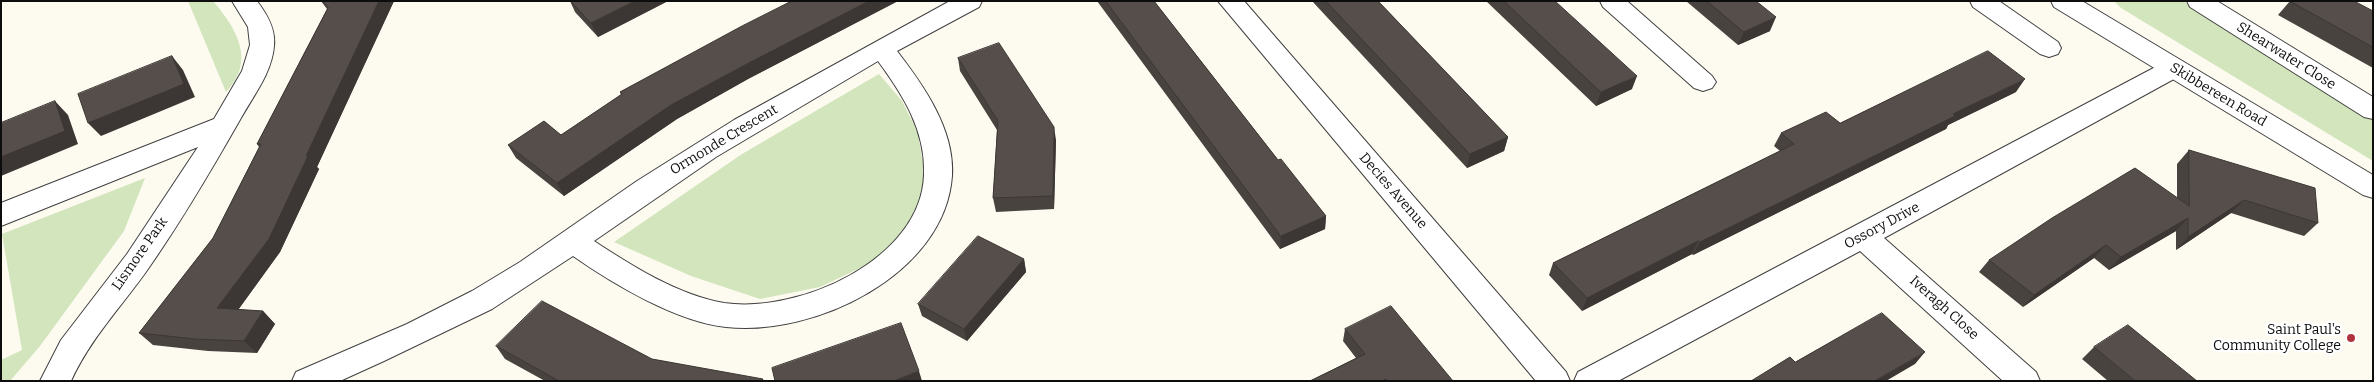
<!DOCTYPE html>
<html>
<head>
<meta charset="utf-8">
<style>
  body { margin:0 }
  #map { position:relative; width:2374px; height:382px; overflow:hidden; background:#fdfaef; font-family:Bitter,serif }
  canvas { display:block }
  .frame { position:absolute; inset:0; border:2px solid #0d0d0d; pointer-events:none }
</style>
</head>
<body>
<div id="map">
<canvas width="2374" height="382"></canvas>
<div class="frame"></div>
</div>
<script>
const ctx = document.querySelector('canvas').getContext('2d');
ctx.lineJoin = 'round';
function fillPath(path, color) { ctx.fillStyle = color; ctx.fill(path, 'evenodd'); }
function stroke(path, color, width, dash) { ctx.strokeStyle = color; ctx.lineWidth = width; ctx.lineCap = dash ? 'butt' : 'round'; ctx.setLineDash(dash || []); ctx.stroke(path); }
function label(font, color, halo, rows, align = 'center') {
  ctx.font = font + ' Bitter,serif'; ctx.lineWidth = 5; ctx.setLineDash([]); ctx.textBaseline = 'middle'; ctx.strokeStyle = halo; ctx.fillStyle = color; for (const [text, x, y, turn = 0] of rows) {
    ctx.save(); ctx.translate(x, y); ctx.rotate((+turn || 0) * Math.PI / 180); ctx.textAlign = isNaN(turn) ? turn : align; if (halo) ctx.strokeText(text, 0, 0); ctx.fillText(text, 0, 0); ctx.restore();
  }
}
fillPath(new Path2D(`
  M 188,1 L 213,1 C 237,29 256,61 226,92 Z
  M 2114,1 L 2183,1 L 2373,120 L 2373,161 L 2121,8 Z
  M 879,74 L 902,101 L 918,133 L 925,178 L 918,215 L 873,262 L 820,287 L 760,299 L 691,276 L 614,242 L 742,154 Z
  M 145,178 L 124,231 L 40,346 L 10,381 L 1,381 L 1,360 L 22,350 L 2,234 Z`), '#d2e5bc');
const minor = new Path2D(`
  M 232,1 L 257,1 C 267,14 276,29 274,46 C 272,72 254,95 241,118 C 212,169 182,220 148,269 C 122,306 90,339 71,381 L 40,381 L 61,340 L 127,254 L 198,147 L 1,226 L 1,203 L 214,119 L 242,71 L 250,45 L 248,27 Z
  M 950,1 L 982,1 L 979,7 L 897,51 C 924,86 955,130 952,176 C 945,275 813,337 726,327 C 677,322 613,284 573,256 L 492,309 L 384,361 L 340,381 L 292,381 L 296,372 L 407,324 L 472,291 L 520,262 L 637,181 L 734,120 ZM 878,61 C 903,95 926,131 924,175 C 921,260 798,314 724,303 C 678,295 632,266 594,241 L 716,157 Z
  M 1218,1 L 1244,1 L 1566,372 L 1570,381 L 1536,381 Z
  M 1600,1 L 1627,1 L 1712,76 L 1716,82 L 1712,88 L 1703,91 L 1694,88 L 1603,7 Z
  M 1970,1 L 1999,1 L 2058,42 L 2061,48 L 2058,54 L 2049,57 L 2040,54 L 1973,7 Z
  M 2187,1 L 2217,1 L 2373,97 L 2373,119 L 2364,117 L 2190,7 Z
  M 2174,59 L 2183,62 L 2187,68 L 2183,74 L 1884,238 L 2036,372 L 2040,381 L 2003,381 L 1860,251 L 1618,381 L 1574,381 L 1578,372 L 2165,62 Z`);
const tertiary = new Path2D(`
  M 2051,1 L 2082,1 L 2373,175 L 2373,198 L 2363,195 L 2054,7 Z`);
stroke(minor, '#404040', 2);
stroke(tertiary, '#404040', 2);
fillPath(minor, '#fff');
fillPath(tertiary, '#fff');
fillPath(new Path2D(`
  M 321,1 L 394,1 L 317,167 L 319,169 L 280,252 L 238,310 L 263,311 L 275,324 L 257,353 L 208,351 L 153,345 L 139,333 L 213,238 L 259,147 L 257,144 L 327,9 Z
  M 570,1 L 668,1 L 598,37 L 575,12 Z
  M 792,1 L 898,1 L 748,79 L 677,119 L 564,196 L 516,158 L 508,145 L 561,135 L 621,95 L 620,92 Z
  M 1097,1 L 1154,1 L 1278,160 L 1326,216 L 1325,229 L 1280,249 Z
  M 1312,1 L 1378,1 L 1508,137 L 1504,151 L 1467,168 Z
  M 1486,1 L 1555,1 L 1632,89 L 1596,106 Z
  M 1686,1 L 1756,1 L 1770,31 L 1738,45 Z
  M 2290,1 L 2373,11 L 2373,68 L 2278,15 Z
  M 958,58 L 1056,140 L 1054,209 L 996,212 L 993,198 L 997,130 L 960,71 Z
  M 2016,92 L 1948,125 L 1946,129 L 1693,255 L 1692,254 L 1582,311 L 1549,275 L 1553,263 L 1780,151 L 1774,146 L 1781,133 L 1840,123 Z
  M 2189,150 L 2318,223 L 2304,236 L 2231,213 L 2176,250 L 2176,231 L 2109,270 L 2094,258 L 2023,307 L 1979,272 L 1989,260 L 2177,198 L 2177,164 Z
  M 1024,259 L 1026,272 L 967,341 L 922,316 L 918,304 Z
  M 1345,329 L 1453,381 L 1310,381 L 1356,358 L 1343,341 Z
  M 496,346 L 652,359 L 764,381 L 545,381 L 505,359 Z
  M 2094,347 L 2197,381 L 2108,381 L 2082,359 Z`), '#494340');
fillPath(new Path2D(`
  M 379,1 L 394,1 L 317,167 L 319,169 L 280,252 L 230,321 L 217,308 Z
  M 635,1 L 668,1 L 598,37 L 591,23 Z
  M 869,1 L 898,1 L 748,79 L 677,119 L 564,196 L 557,183 L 671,105 L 743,66 Z
  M 1776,17 L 1770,31 L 1738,45 L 1744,32 Z
  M 172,56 L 183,70 L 195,97 L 101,136 L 88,123 Z
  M 1637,76 L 1632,89 L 1596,106 L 1601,92 Z
  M 2025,79 L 2016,92 L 1948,125 L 1946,129 L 1693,255 L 1700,242 L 1953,114 Z
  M 55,101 L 68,115 L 78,144 L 1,176 L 1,157 Z
  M 1054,127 L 1056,140 L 1054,209 L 1053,196 Z
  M 1508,137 L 1504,151 L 1467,168 L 1470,154 Z
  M 2244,200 L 2231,213 L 2176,250 L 2188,237 Z
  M 1326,216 L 1325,229 L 1280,249 L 1281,236 Z
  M 2188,218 L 2176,231 L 2109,270 L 2121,257 Z
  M 1698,241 L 1692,254 L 1582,311 L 1587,298 Z
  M 2106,245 L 2094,258 L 2023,307 L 2034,295 Z
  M 1024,259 L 1026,272 L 967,341 L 964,329 Z
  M 263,311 L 275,324 L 257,353 L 244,341 Z
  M 1925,352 L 1915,364 L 1886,381 L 1874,381 Z
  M 919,371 L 922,381 L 893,381 Z`), '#3c3734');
const building = new Path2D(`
  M 323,1 L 379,1 L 306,156 L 308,156 L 269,239 L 217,308 L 263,311 L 244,341 L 195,339 L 139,333 L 213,238 L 261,144 L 257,144 L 328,8 Z
  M 571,1 L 635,1 L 591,23 Z
  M 792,1 L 869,1 L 743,66 L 671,105 L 557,183 L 508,145 L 544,121 L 561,135 L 622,94 L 620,92 L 742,26 Z
  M 1106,1 L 1154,1 L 1278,160 L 1281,159 L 1326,216 L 1281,236 Z
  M 1326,1 L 1378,1 L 1508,137 L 1470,154 Z
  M 1504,1 L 1555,1 L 1637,76 L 1601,92 Z
  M 1707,1 L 1756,1 L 1776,17 L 1744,32 Z
  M 2290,1 L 2354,1 L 2373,11 L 2373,47 Z
  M 999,43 L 1054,127 L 1053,196 L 993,198 L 998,121 L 958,58 Z
  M 1988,51 L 2025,79 L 1953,114 L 1955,116 L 1700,242 L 1698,241 L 1587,298 L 1553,263 L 1794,144 L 1781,133 L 1826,112 L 1840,123 Z
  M 172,56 L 184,84 L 88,123 L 78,94 Z
  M 55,101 L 65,131 L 1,157 L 1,123 Z
  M 2189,150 L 2315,188 L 2318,223 L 2244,200 L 2188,237 L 2188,218 L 2121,257 L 2106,245 L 2034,295 L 1989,260 L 2052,218 L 2135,168 L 2189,206 Z
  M 978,236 L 1024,259 L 964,329 L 918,304 Z
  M 542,301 L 652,359 L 763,379 L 762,381 L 559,381 L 496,346 Z
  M 1391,306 L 1453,381 L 1387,381 L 1386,379 L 1382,381 L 1310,381 L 1365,354 L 1345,329 Z
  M 1882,313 L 1925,352 L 1874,381 L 1751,381 L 1790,357 L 1795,362 Z
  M 901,323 L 919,371 L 893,381 L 775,381 L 772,368 Z
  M 2128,325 L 2197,381 L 2135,381 L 2094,347 Z`);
fillPath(building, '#554e4b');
stroke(building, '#3c3734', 1);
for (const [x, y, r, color] of [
  [2351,338,5,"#b0333d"]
]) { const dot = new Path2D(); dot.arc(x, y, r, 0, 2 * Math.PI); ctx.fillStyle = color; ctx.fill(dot); stroke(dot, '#fff', 2); }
label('14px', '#0d0d0d', '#fff', [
  ["Shearwater Close",2286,56,32],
  ["Skibbereen Road",2218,95,31],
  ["Ormonde Crescent",724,140,-31],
  ["Decies Avenue",1393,191,49],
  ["Ossory Drive",1882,226,-28],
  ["Lismore Park",140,254,-55],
  ["Iveragh Close",1944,308,42]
]);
label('14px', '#0d0d0d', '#fff', [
  ["Saint Paul's",2341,330],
  ["Community College",2341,346]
], 'right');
</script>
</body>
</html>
